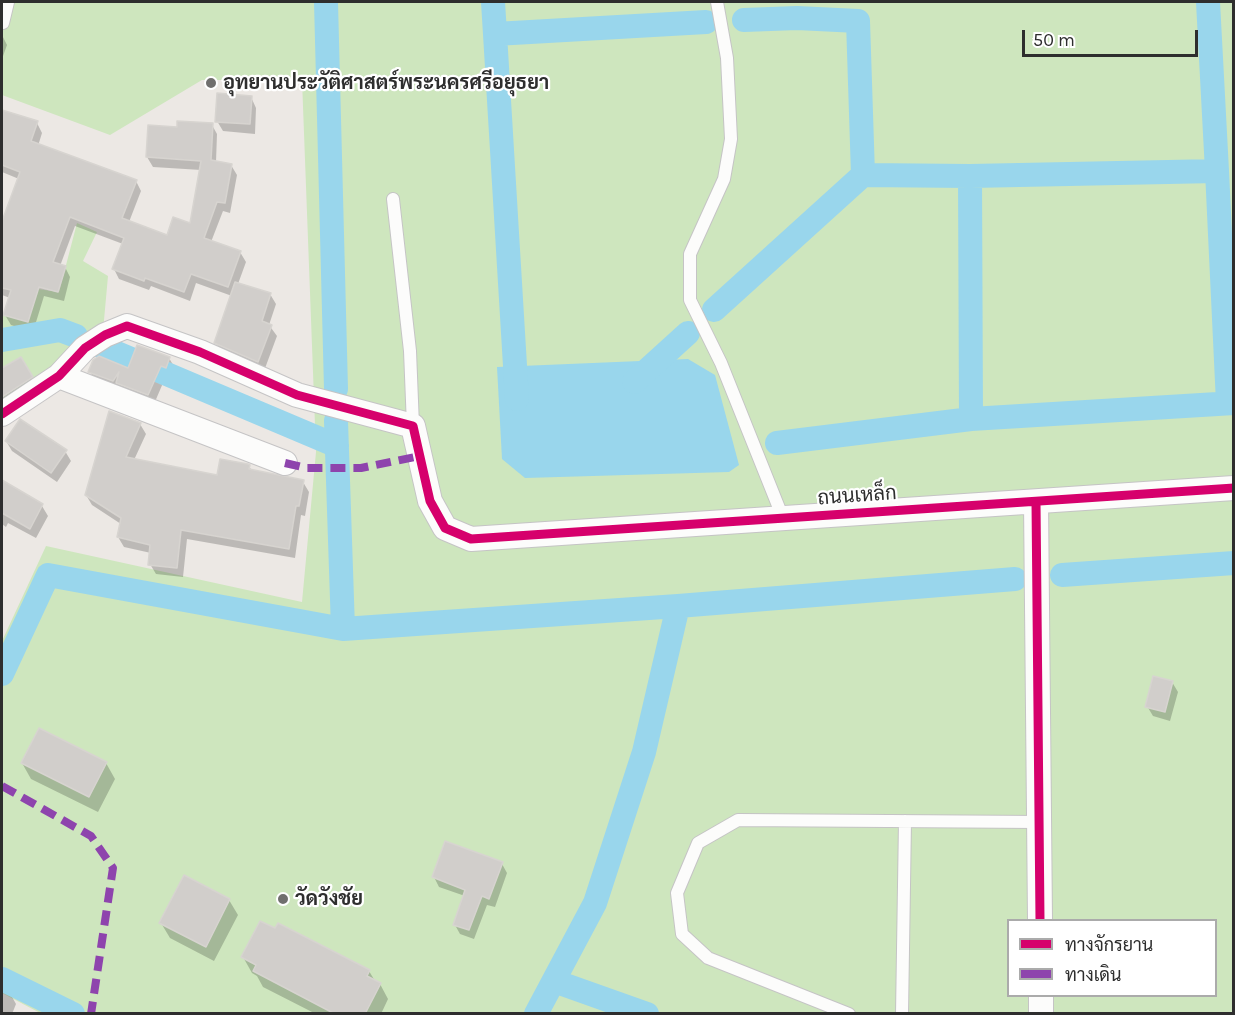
<!DOCTYPE html>
<html>
<head>
<meta charset="utf-8">
<style>
  body { margin:0 }
  #map { position:relative; width:1235px; height:1015px; overflow:hidden; background:#ece8e4; font-family:Karla,Sarabun,sans-serif }
  canvas { display:block }
  .frame { position:absolute; inset:0; border:3px solid #2e2e2e; pointer-events:none }
  .legend { position:absolute; left:1007px; top:919px; width:210px; height:78px; box-sizing:border-box; background:#fff; border:2px solid #ababab; margin:0; padding:8px 10px; list-style:none; font-size:18px; color:#2e2e2e }
  .legend li { display:flex; align-items:center; gap:12px; height:30px }
  .legend b { width:30px; border:2px solid #ababab }
  .scale { position:absolute; left:1022px; top:30px; width:176px; height:27px; box-sizing:border-box; border:3px solid #2e2e2e; border-top:0; padding-left:8px; font-size:18px; line-height:21px; white-space:nowrap; color:#2e2e2e; -webkit-text-stroke:4px #fff; paint-order:stroke }
</style>
</head>
<body>
<div id="map">
<canvas width="1235" height="1015"></canvas>
<div class="frame"></div>
<ul class="legend">
<li><b style="height:8px;background:#d6006c"></b>ทางจักรยาน</li>
<li><b style="height:8px;background:#8e44ad"></b>ทางเดิน</li>
</ul>
<div class="scale">50 m</div>
</div>
<script>
const ctx = document.querySelector('canvas').getContext('2d');
ctx.lineJoin = 'round';
function fillPath(path, color) { ctx.fillStyle = color; ctx.fill(path, 'evenodd'); }
function stroke(path, color, width, dash) { ctx.strokeStyle = color; ctx.lineWidth = width; ctx.lineCap = dash ? 'butt' : 'round'; ctx.setLineDash(dash || []); ctx.stroke(path); }
function label(font, color, halo, rows, align = 'center') {
  ctx.font = font + ' Karla,Sarabun,sans-serif'; ctx.lineWidth = 4.5; ctx.setLineDash([]); ctx.textBaseline = 'middle'; ctx.strokeStyle = halo; ctx.fillStyle = color; for (const [text, x, y, turn = 0] of rows) {
    ctx.save(); ctx.translate(x, y); ctx.rotate((+turn || 0) * Math.PI / 180); ctx.textAlign = isNaN(turn) ? turn : align; if (halo) ctx.strokeText(text, 0, 0); ctx.fillText(text, 0, 0); ctx.restore();
  }
}
fillPath(new Path2D(`
  M 2,2 L 1233,2 L 1233,1013 L 42,1014 L 2,993 L 2,641 L 46,546 L 302,602 L 316,452 L 302,80 L 202,80 L 110,135 L 2,95 ZM 1008,920 L 1216,920 L 1216,996 L 1008,996 Z
  M 77,223 L 97,232 L 83,261 L 108,276 L 103,331 L 2,407 L 2,314 L 28,322 L 38,289 L 59,292 Z`), '#cee6be');
fillPath(new Path2D(`
  M 688,359 L 715,375 L 739,465 L 729,472 L 525,478 L 502,459 L 497,367 Z`), '#99d6ec');
fillPath(new Path2D(`
  M 2,35 L 7,45 L 2,59 Z
  M 251,97 L 256,108 L 255,134 L 223,131 L 217,121 Z
  M 4,112 L 37,123 L 42,133 L 38,146 L 136,181 L 141,191 L 129,222 L 168,237 L 192,225 L 201,170 L 153,167 L 147,157 L 178,129 L 212,125 L 217,134 L 216,162 L 231,165 L 237,175 L 230,213 L 223,211 L 211,242 L 240,252 L 246,262 L 238,284 L 270,294 L 276,304 L 269,325 L 277,336 L 264,371 L 222,353 L 216,343 L 232,296 L 196,283 L 190,301 L 151,286 L 149,290 L 119,279 L 114,269 L 123,244 L 75,226 L 60,266 L 65,267 L 70,277 L 64,301 L 44,296 L 33,332 L 11,325 L 5,315 L 10,298 L 2,295 L 2,246 L 19,179 L 2,172 L 2,121 Z
  M 169,358 L 175,368 L 171,377 L 166,376 L 154,404 L 96,382 L 90,372 L 129,370 Z
  M 20,359 L 37,387 L 2,410 L 2,370 Z
  M 140,424 L 146,434 L 134,460 L 219,477 L 249,466 L 252,471 L 303,482 L 309,492 L 305,516 L 301,515 L 295,558 L 187,539 L 183,577 L 156,574 L 150,564 L 151,553 L 124,547 L 118,537 L 121,524 L 92,505 L 86,495 Z
  M 6,441 L 65,451 L 71,461 L 57,482 L 12,451 Z
  M 2,482 L 42,506 L 48,516 L 36,538 L 8,523 L 6,527 L 2,524 Z
  M 1172,682 L 1178,692 L 1170,721 L 1153,716 L 1147,706 Z
  M 22,763 L 106,763 L 115,779 L 98,812 L 31,779 Z
  M 502,864 L 507,873 L 495,907 L 487,905 L 474,939 L 460,934 L 455,925 L 465,896 L 439,887 L 434,877 Z
  M 229,900 L 238,915 L 214,961 L 170,938 L 161,923 Z
  M 243,957 L 369,971 L 375,981 L 380,984 L 388,999 L 381,1014 L 316,1014 L 263,987 L 257,976 L 252,973 Z
  M 2,991 L 11,995 L 16,1004 L 12,1014 L 2,1014 Z`), '#0003');
stroke(new Path2D(`
  M 326,2 L 336,389
  M 493,2 L 495,34 L 706,22
  M 744,20 L 797,18 L 858,21 L 863,175 L 970,176 L 1217,171 L 1208,2
  M 495,34 L 517,399
  M 1217,171 L 1228,403
  M 970,176 L 971,419
  M 714,310 L 863,175
  M 2,340 L 60,330 L 76,336
  M 98,345 L 337,446
  M 634,382 L 688,333
  M 336,421 L 343,629
  M 777,443 L 971,419 L 1234,403
  M 1062,575 L 1234,563
  M 2,674 L 48,575 L 343,629 L 678,606 L 1015,579
  M 2,979 L 73,1014
  M 554,981 L 647,1014
  M 536,1014 L 595,903 L 644,752 L 678,606`), '#99d6ec', 24);
const building = new Path2D(`
  M 217,93 L 252,96 L 250,124 L 215,122 Z
  M 2,110 L 38,121 L 31,141 L 137,180 L 122,218 L 167,235 L 173,217 L 190,223 L 201,161 L 146,157 L 148,125 L 177,127 L 177,121 L 213,123 L 211,160 L 232,164 L 225,203 L 217,202 L 204,238 L 241,251 L 228,287 L 191,274 L 184,292 L 145,278 L 144,281 L 112,269 L 124,238 L 70,217 L 53,262 L 66,266 L 58,292 L 39,287 L 28,322 L 3,315 L 11,290 L 2,288 L 2,221 L 20,172 L 2,165 Z
  M 235,282 L 271,293 L 262,321 L 272,325 L 258,362 L 214,343 Z
  M 137,345 L 170,357 L 166,368 L 161,366 L 148,395 L 116,383 L 119,372 L 113,381 L 88,372 L 93,360 L 99,356 L 128,368 Z
  M 21,357 L 33,377 L 2,397 L 2,368 Z
  M 109,411 L 141,423 L 126,457 L 217,475 L 220,459 L 248,464 L 250,465 L 249,469 L 304,480 L 299,506 L 296,506 L 289,549 L 181,530 L 177,568 L 148,565 L 150,545 L 117,537 L 121,518 L 85,495 Z
  M 20,419 L 67,450 L 51,473 L 5,441 Z
  M 2,480 L 43,504 L 30,529 L 2,513 Z
  M 1153,676 L 1173,681 L 1165,712 L 1145,707 Z
  M 39,728 L 107,762 L 89,797 L 21,763 Z
  M 445,841 L 503,862 L 489,899 L 482,896 L 469,930 L 453,925 L 465,890 L 432,877 Z
  M 184,875 L 230,899 L 206,947 L 159,923 Z
  M 260,921 L 275,928 L 278,923 L 370,970 L 367,976 L 381,983 L 365,1014 L 335,1014 L 253,971 L 256,965 L 241,957 Z`);
fillPath(building, '#d1cecb');
stroke(building, '#d7d4d0', 1.5);
const service = new Path2D(`
  M 717,2 L 727,58 L 731,139 L 724,179 L 690,254 L 690,300 L 721,363 L 783,518
  M 3,23 L 8,2
  M 393,199 L 410,351 L 413,426
  M 849,1014 L 708,958 L 682,934 L 677,893 L 698,843 L 738,820 L 1039,822
  M 902,1014 L 905,821`);
const minor = new Path2D(`
  M 59,376 L 285,463
  M 2,414 L 59,376 L 85,348 L 105,335 L 127,326 L 200,352 L 297,395 L 413,426 L 430,501 L 445,528 L 471,539 L 1234,488
  M 1036,502 L 1040,920
  M 1041,996 L 1041,1014`);
stroke(service, '#c5c4c5', 14);
stroke(minor, '#c5c4c5', 26);
stroke(service, '#fcfcfb', 12);
stroke(minor, '#fcfcfb', 24);
stroke(new Path2D(`
  M 285,463 L 306,468 L 361,468 L 420,456
  M 2,786 L 91,836 L 113,868 L 91,1014`), '#8e44ad', 8, [15, 8]);
stroke(new Path2D(`
  M 2,414 L 59,376 L 85,348 L 105,335 L 127,326 L 200,352 L 297,395 L 413,426 L 430,501 L 445,528 L 471,539 L 1234,488
  M 1036,502 L 1040,920`), '#d6006c', 9);
for (const [x, y, r, color] of [
  [211,83,6,"#706f6e"],
  [283,899,6,"#706f6e"]
]) { const dot = new Path2D(); dot.arc(x, y, r, 0, 2 * Math.PI); ctx.fillStyle = color; ctx.fill(dot); stroke(dot, '#fff', 2); }
label('bold 20px', '#2e2e2e', '#fff', [
  ["อุทยานประวัติศาสตร์พระนครศรีอยุธยา",223,83],
  ["วัดวังชัย",295,899]
], 'left');
label('20px', '#2e2e2e', '#fff', [
  ["ถนนเหล็ก",857,496,-4]
]);
</script>
</body>
</html>
